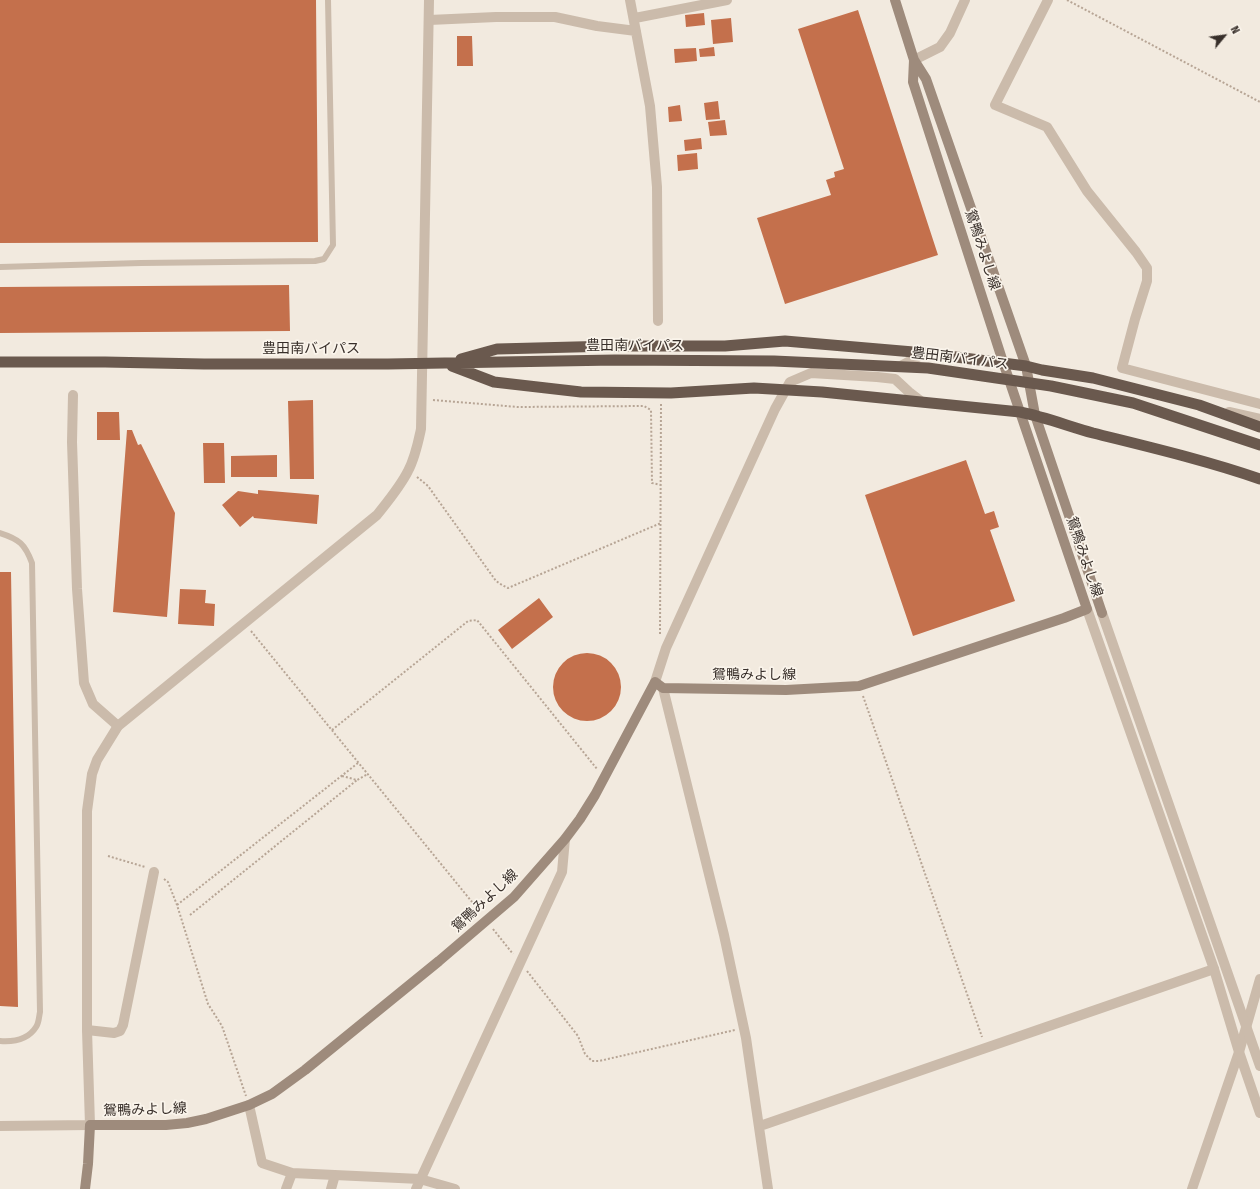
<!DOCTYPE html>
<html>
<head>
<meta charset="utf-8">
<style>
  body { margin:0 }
  #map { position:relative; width:1260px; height:1189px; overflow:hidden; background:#f2eadf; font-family:"Fira Sans Condensed",sans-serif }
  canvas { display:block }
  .north { position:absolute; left:1204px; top:16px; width:40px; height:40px; -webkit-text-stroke:3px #faf4eb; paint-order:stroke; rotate:61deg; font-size:11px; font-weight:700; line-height:16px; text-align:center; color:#382f2a }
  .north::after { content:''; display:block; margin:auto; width:14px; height:18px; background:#382f2a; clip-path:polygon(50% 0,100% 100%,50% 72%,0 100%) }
</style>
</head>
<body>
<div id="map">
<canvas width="1260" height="1189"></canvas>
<div class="north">N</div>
</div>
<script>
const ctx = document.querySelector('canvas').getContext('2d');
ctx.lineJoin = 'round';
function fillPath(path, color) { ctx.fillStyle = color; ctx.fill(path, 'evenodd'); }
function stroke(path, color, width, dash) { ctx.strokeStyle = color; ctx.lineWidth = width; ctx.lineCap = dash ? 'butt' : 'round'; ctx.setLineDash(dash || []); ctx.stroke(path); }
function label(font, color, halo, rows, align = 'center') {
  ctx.font = font + ' "Fira Sans Condensed","Noto Sans JP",sans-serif'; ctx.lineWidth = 3.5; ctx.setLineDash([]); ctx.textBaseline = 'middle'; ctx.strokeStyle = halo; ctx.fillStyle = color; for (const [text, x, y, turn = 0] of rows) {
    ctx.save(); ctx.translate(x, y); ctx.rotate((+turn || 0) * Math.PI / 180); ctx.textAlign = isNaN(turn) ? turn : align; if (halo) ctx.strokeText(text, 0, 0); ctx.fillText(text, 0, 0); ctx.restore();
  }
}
fillPath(new Path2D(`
  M 0,0 L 316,0 L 318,242 L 0,243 Z
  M 858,10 L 938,255 L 785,304 L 757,218 L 831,195 L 826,180 L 835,177 L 834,172 L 844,169 L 798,29 Z
  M 704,13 L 705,25 L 686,27 L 685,15 Z
  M 731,18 L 733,42 L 713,44 L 711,20 Z
  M 457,36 L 472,36 L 473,66 L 457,66 Z
  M 714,47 L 715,56 L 700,57 L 699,49 Z
  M 696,48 L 697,61 L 675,63 L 674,49 Z
  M 718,101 L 720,119 L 706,120 L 704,103 Z
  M 680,105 L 682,121 L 669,122 L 668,107 Z
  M 725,120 L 727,135 L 710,136 L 708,122 Z
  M 701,138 L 702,149 L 685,151 L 684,140 Z
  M 697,153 L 698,169 L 678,171 L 677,155 Z
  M 289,285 L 290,331 L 0,333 L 0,287 Z
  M 313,400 L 314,479 L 290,479 L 288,401 Z
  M 97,412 L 119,412 L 120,440 L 97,440 Z
  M 127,430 L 132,430 L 138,445 L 141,444 L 175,513 L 167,617 L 113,612 Z
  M 203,443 L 224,443 L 225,483 L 204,483 Z
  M 277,455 L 277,477 L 231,477 L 231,456 Z
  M 966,460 L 985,514 L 994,511 L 999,527 L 990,530 L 1015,601 L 913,636 L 865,495 Z
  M 258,490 L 319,495 L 317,524 L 254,518 L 253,516 L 240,527 L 222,505 L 238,491 L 258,494 Z
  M 0,572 L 11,572 L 18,1007 L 0,1006 Z
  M 180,589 L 206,590 L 205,603 L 215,604 L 214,626 L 178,624 Z
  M 539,598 L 553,617 L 512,649 L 498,630 Z
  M553 687a34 34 0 1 1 68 0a34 34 0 1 1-68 0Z`), '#c4704c');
stroke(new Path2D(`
  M 1067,0 L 1260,102
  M 433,400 L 518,407 L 644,406 L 651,410 L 652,483 L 661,485
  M 417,477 L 428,486 L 496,581 L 502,585 L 508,588 L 661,523
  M 251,631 L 481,913
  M 660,634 L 661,404
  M 863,696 L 982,1037
  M 332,730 L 468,621 L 477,620 L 597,769
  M 342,776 L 357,780 L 368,774
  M 108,856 L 145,867
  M 164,879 L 168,882 L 177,905 L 208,1004 L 222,1026 L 246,1096
  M 177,905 L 358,763
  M 190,915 L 357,780
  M 493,929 L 513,954
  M 527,971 L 578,1036 L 585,1054 L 592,1061 L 599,1061 L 735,1030`), '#b7a595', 2, [2, 2]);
stroke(new Path2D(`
  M 0,267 L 141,263 L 315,261 L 324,259 L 333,245 L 328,0
  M 0,533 C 19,539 25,544 32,563 L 40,1012 C 39,1016 39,1023 36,1027 C 28,1040 14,1042 0,1041`), '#cbbbab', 6);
stroke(new Path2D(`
  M 630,0 L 650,106 L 657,187 L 658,321
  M 1048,0 L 995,105 L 1047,127 L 1087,191 L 1136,252 L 1147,268 L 1147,281 L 1135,319 L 1122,368 L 1260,404
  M 635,18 L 727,0
  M 429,20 L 496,17 L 555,17 L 597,26 L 636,31
  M 899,367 L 925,353
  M 877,377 L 895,379 L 909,392 L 922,402
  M 73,395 L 72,442 L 77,589 L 84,683 L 93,704 L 118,726
  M 1229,412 L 1260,419
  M 663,688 L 724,935 L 746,1038 L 768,1189
  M 87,1030 L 114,1033 L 120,1031 L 123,1025 L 154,872
  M 249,1105 L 262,1163 L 292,1173 L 420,1179 L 455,1189
  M 760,1126 L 1214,969
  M 286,1189 L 292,1173
  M 331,1189 L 335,1175
  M 416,1189 L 562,872 L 565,839
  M 1192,1189 L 1239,1052 L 1260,979`), '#cbbbab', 10);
stroke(new Path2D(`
  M 914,60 L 940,47 L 950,33 L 965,0
  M 1087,609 L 1214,969 L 1239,1052 L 1260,1113
  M 1102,613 L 1260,1066
  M 655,682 L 666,648 L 775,409 L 790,382 L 811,373 L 877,377
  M 0,1126 L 90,1125 L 87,1030 L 87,811 L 92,774 L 97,760 L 118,726 L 377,515 C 388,501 400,487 408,471 C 415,458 418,443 421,429 L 429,0`), '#cbbbab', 10);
stroke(new Path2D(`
  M 895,0 L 914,60 L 926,79 L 1026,366 L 1035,415 L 1102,613
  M 85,1189 L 88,1164 L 90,1125 L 166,1125 L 187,1123 L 206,1119 L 249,1105 L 272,1094 L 305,1070 L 439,961 L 514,897 L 565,839 L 580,819 L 595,795 L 655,682 L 663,688 L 786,690 L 859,686 L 1064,618 L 1087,609 L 1003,362 L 913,82 L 914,60`), '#9e8b7c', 10);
stroke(new Path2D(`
  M 461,359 L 497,349 L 613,346 L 725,346 L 785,341 L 925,353 L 1026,366 L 1042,370 L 1093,378 L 1199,405 L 1260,427
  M 0,362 L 105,362 L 204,364 L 388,364 L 615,360 L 774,361 L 928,368 L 1051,386 L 1133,403 L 1260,445
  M 452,366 L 494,382 L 581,392 L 671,393 L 754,388 L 822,392 L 1020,412 C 1045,417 1068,426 1093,433 C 1149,447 1205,460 1260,479`), '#6a594e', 11);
label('14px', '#382f2a', '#faf4eb', [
  ["鴛鴨みよし線",982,250,72],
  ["豊田南バイパス",635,346],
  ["豊田南バイパス",311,349],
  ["豊田南バイパス",960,359,7],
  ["鴛鴨みよし線",1084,557,71],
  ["鴛鴨みよし線",754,675],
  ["鴛鴨みよし線",485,901,-43],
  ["鴛鴨みよし線",145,1110,-2]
]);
</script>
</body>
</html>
